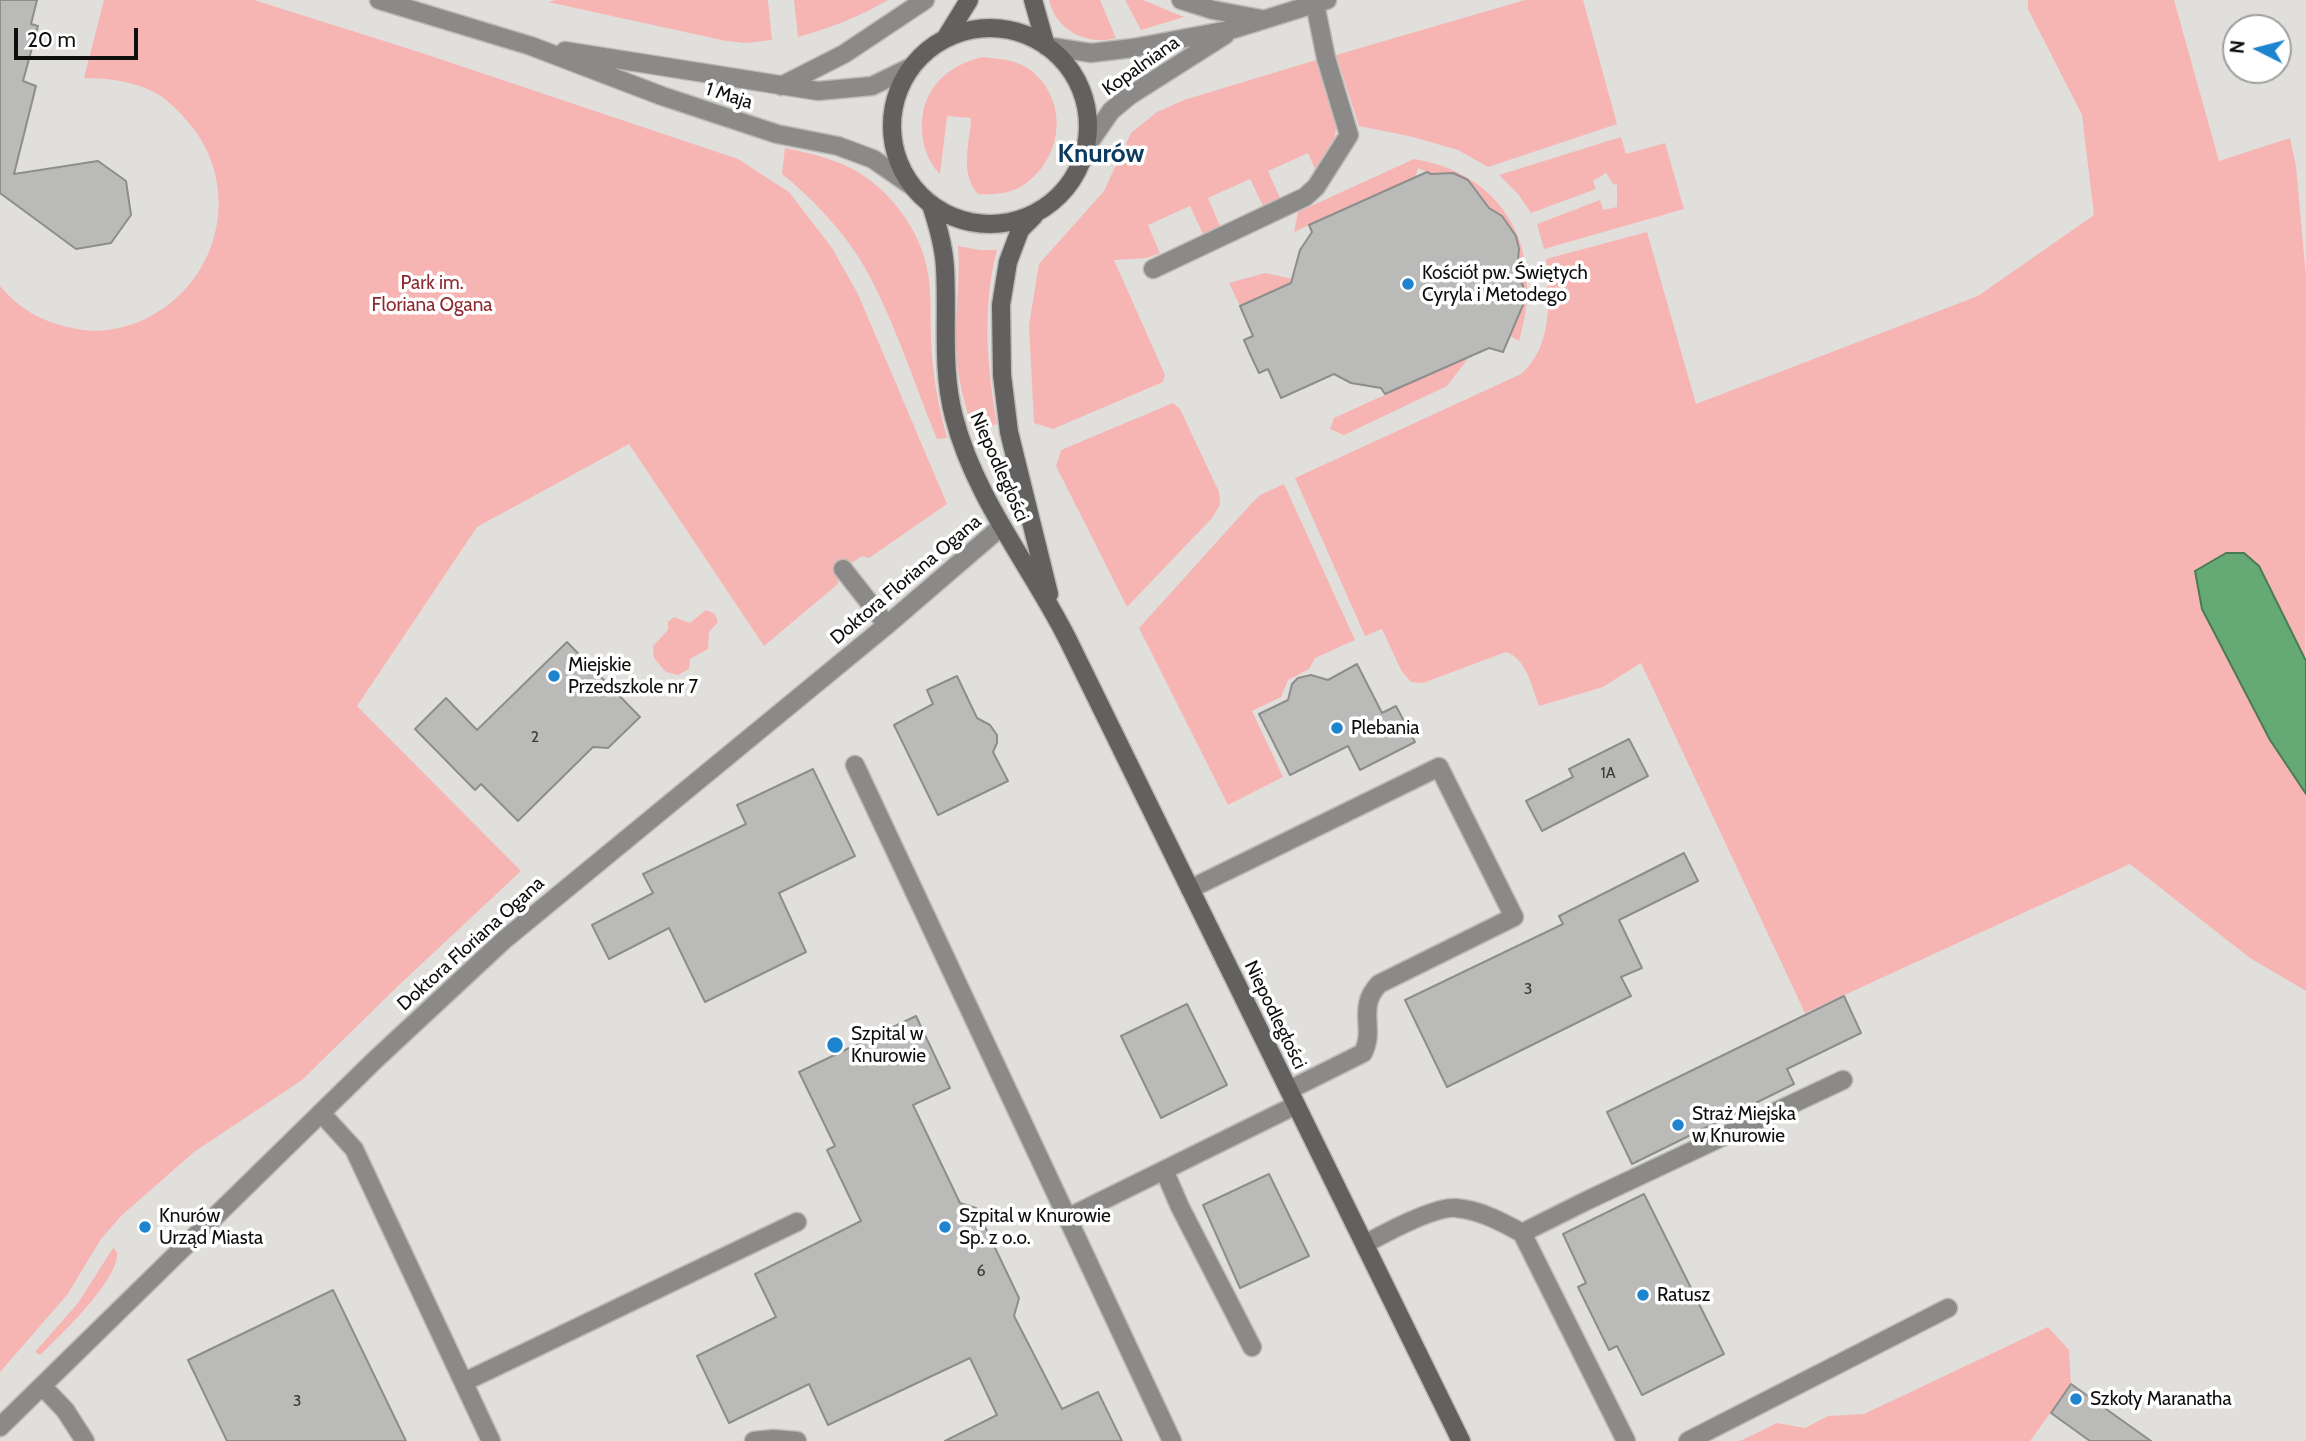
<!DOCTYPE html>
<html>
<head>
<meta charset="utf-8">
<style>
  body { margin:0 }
  #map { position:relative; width:2306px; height:1441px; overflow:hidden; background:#e1dfdc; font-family:Cabin,sans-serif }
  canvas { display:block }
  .north { position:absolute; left:2222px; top:14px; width:70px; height:70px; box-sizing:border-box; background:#fff; border:2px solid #9f9f9f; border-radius:50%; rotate:276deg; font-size:19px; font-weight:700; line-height:28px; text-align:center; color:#0f0f0e }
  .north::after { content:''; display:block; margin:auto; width:24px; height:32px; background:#1e84cf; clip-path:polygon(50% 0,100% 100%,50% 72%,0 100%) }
  .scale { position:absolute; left:14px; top:28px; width:124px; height:32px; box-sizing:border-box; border:4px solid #0f0f0e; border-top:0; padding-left:9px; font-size:21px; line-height:24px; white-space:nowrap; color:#0f0f0e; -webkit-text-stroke:5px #fff; paint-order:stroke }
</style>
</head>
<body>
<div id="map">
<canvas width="2306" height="1441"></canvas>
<div class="north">N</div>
<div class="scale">20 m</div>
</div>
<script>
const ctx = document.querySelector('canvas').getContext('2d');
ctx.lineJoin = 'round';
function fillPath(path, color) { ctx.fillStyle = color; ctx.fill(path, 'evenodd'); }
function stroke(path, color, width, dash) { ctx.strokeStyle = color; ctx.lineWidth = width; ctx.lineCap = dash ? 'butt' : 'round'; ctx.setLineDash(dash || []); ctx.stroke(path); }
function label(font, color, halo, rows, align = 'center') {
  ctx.font = font + ' Cabin,sans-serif'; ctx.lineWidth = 7; ctx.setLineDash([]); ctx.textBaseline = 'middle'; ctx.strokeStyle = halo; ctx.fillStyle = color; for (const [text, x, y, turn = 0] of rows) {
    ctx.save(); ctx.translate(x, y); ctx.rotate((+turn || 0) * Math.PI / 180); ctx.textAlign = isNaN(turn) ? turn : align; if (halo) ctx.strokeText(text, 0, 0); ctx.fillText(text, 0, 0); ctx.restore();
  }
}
fillPath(new Path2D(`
  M 104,0 L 254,0 L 419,52 L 738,159 L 789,192 L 832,248 L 858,294 L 947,504 L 869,558 L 862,556 L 839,572 L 838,584 L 764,646 L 629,444 L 477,527 L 357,706 L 521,871 L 399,985 L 302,1080 L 194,1152 L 122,1215 L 101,1239 L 67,1295 L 0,1372 L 0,286 C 21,311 45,323 77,329 C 101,334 128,328 149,317 C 222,279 242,184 188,122 C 178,110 166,98 152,91 C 130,81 108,78 84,78 Z
  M 556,0 L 768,0 L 772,40 L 747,43 L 726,41 L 548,2 Z
  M 794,0 L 888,0 C 859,17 831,28 798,37 Z
  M 1049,0 L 1100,0 L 1116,38 C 1088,46 1056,31 1049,0 Z
  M 1125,0 L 1143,0 L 1184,17 L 1141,30 Z
  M 1525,0 L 1583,0 L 1617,124 L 1488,167 L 1458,150 L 1413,137 L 1359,126 L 1336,55 Z
  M 2028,0 L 2174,0 L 2219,161 L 2290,138 L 2296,166 L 2306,277 L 2305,660 L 2259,566 L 2195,572 L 2202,609 L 2270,740 L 2306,794 L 2306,991 L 2250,958 L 2130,864 L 1805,1013 L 1641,663 L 1603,687 L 1539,706 C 1532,687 1526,658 1506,652 L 1423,683 L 1411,682 L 1401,670 L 1382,629 L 1365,636 L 1295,478 L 1521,374 C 1553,347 1550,297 1546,259 L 1647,232 L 1696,404 L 1978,296 L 2094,215 L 2082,115 L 2028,9 Z
  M 982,57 C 998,59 1015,59 1029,69 C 1069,98 1064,157 1025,184 C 1011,194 994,195 978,194 C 959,173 970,143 971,118 L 947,116 L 940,174 C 918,152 915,109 936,84 C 948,69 964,62 982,57 Z
  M 1316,60 L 1336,127 L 1335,137 L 1315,169 L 1308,153 L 1268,171 L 1280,198 L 1263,206 L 1250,179 L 1208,198 L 1220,226 L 1203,234 L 1190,206 L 1148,225 L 1160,253 L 1147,258 L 1114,260 L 1165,375 L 1163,382 L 1053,429 L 1034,423 L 1029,325 L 1039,264 L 1104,191 L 1131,133 L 1157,112 L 1184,100 Z
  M 1621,137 L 1626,154 L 1665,143 L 1684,209 L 1544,249 L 1537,224 L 1600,200 L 1603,210 L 1617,207 L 1617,185 L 1613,184 L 1606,173 L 1593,181 L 1596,189 L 1531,213 L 1518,194 L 1499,175 Z
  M 785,148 C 804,152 823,156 842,164 C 883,181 918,224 927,268 C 932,291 930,315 931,338 C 932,372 938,405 947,438 L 937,439 C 914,383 892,313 861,261 C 842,230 811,197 782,174 Z
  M 1414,159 C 1484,170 1530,221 1527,293 C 1527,309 1523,325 1519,341 L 1504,332 L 1517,321 L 1522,310 L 1524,298 L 1523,286 L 1516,270 L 1519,249 L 1512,229 L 1502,216 L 1484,207 L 1482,197 L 1468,180 L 1453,173 L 1433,175 L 1418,168 L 1414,182 L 1393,187 L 1294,232 L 1298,212 Z
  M 958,246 L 980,250 L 997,250 C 982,307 987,367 997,424 L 973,434 C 968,414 961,392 958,371 C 952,330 961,288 958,246 Z
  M 1265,273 L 1293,279 L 1293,290 L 1261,296 L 1240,306 L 1229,283 Z
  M 1470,356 L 1447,386 L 1344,435 L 1330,429 L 1334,418 Z
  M 1173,403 L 1180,409 L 1219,492 L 1220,505 L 1212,518 L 1127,607 L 1056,466 L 1061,450 Z
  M 1284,484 L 1355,640 L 1315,658 L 1309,669 L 1288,680 L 1281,697 L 1252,711 L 1283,777 L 1228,805 L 1139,628 L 1251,504 L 1260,495 Z
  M 706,610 L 715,614 L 718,622 L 709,632 L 708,649 L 690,659 L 689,669 L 678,675 L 666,672 L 654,658 L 653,646 L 668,630 L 668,622 L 674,617 L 690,623 Z
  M 113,1248 L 117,1252 C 121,1278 59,1337 40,1355 L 35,1352 L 78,1303 Z
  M 2048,1327 L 2069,1350 L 2071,1384 L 2030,1441 L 1740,1441 L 1777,1423 L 1805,1428 L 1828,1416 L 1864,1414 Z`), '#f6b5b3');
const water = new Path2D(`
  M 2226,553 L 2244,553 L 2259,566 L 2306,661 L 2306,794 L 2270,740 L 2202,609 L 2195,571 Z`);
fillPath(water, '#65a975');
stroke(water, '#4b7b56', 2);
const building = new Path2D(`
  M 0,0 L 37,0 L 31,24 L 38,26 L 23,81 L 36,86 L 14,174 L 98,161 L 126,181 L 131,215 L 111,243 L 76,249 L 0,193 Z
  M 1427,172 L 1431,174 L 1453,173 L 1468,180 L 1489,208 L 1502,216 L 1516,236 L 1519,249 L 1517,272 L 1523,286 L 1523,305 L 1503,352 L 1489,348 L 1385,394 L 1381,388 L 1351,383 L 1334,374 L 1281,398 L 1268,369 L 1259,373 L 1251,356 L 1244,340 L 1253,336 L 1240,306 L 1291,283 L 1300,250 L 1312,232 L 1309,225 Z
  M 567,642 L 640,717 L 608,748 L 593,747 L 518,821 L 481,784 L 475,790 L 415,729 L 446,698 L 477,730 Z
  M 1357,664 L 1382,713 L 1396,706 L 1415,742 L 1360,770 L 1348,746 L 1290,775 L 1259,714 L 1288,700 L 1292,684 L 1298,678 L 1311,675 L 1328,680 Z
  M 957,676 L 977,718 L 990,725 L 997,735 L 997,743 L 993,752 L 1008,781 L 938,815 L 894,725 L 933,704 L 927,690 Z
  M 1629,739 L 1648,776 L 1542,831 L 1526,801 L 1573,777 L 1569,769 Z
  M 813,769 L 855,856 L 779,893 L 806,952 L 705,1002 L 669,928 L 609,959 L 592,925 L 653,893 L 643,874 L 746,824 L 737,805 Z
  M 1684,853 L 1698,881 L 1619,920 L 1642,968 L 1621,977 L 1631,996 L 1447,1087 L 1405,1000 L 1563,924 L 1559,916 Z
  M 1844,996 L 1861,1033 L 1787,1069 L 1794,1084 L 1632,1164 L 1607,1112 Z
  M 1187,1004 L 1227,1085 L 1161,1118 L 1121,1036 Z
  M 916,1016 L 950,1088 L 913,1105 L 960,1203 L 976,1208 L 997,1252 L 1019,1298 L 1014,1316 L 1062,1409 L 1098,1392 L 1122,1441 L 945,1441 L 997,1415 L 970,1358 L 828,1425 L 809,1384 L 729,1423 L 708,1379 L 697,1356 L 776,1317 L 755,1274 L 861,1221 L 827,1150 L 835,1146 L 799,1072 Z
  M 1269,1174 L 1309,1256 L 1240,1288 L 1203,1205 Z
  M 1644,1194 L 1724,1354 L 1642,1395 L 1617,1346 L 1609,1350 L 1578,1287 L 1586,1283 L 1563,1234 Z
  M 333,1290 L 406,1441 L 227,1441 L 188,1360 Z
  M 2071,1384 L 2151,1441 L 2090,1441 L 2051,1413 Z`);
fillPath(building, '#babbb8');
stroke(building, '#8d8e8b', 2);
const service = new Path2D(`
  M 1153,269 L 1305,197 L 1316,187 L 1349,135 L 1326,58 L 1315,4
  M 843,569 L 887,625
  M 855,765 L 1172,1441
  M 1190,889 L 1439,767 L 1514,917 L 1379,984 C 1356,1008 1376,1028 1363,1053 L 1289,1090
  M 321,1113 L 354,1149 L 491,1441
  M 1164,1170 L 1180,1207 L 1252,1347
  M 1067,1218 L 1296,1105
  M 1522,1233 L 1588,1200 L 1843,1080
  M 1365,1244 C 1385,1233 1435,1206 1456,1208 C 1480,1210 1502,1222 1522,1233 L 1626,1441
  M 464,1382 L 797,1222
  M 754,1441 L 773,1439 L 797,1441
  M 1688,1441 L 1948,1308`);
const minor = new Path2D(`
  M 1181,0 L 1213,10 L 1261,19
  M 1046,46 L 1091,53 L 1133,48 L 1234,29 L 1327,0
  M 1084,150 L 1111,111 L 1129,96 L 1225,35
  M 43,1387 L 65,1410 L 85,1441
  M 0,1427 L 375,1060 L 504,940 L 887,625 L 1001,527`);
const tertiary = new Path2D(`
  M 379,0 L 531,46 L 662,96 L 777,134 L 838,146 L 873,159 L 912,186
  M 565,51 L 818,91 L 872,86 L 911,67
  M 781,86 L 844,54 L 925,0`);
const secondary = new Path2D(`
  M 1033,0 L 1046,46
  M892 126a98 98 0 1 1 196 0a98 98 0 1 1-196 0Z
  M 945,39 L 969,0
  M 931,205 C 938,226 944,246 945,268 C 948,318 941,368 954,417 C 975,499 1031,566 1068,640 L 1461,1441
  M 1034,216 L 1020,230 L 1008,262 L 1001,305 L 1002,375 L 1009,432 L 1049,594`);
stroke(service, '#bbbab7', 21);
stroke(minor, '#bbbab7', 21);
stroke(tertiary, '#bbbab7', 21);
stroke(secondary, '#bbbab7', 21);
stroke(service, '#8b8a89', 18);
stroke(minor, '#8b8a89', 18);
stroke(tertiary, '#8b8a89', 18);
stroke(secondary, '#636160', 18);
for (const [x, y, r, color] of [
  [1408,284,7,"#1e84cf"],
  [554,676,7,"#1e84cf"],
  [1337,728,7,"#1e84cf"],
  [835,1045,9,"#1e84cf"],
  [1678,1125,7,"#1e84cf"],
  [145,1227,7,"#1e84cf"],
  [945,1227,7,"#1e84cf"],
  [1643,1295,7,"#1e84cf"],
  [2076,1399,7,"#1e84cf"]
]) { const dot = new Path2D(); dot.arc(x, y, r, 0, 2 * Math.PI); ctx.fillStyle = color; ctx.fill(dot); stroke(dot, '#fff', 2.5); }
label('16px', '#3a3a38', null, [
  ["2",535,737],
  ["1A",1608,773],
  ["3",1528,989],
  ["6",981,1271],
  ["3",297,1401]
]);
label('19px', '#0f0f0e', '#fff', [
  ["Kopalniana",1141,66,-35],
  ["1 Maja",729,96,18],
  ["Niepodległości",999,467,66],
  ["Doktora Floriana Ogana",906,580,-40],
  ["Doktora Floriana Ogana",471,944,-42],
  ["Niepodległości",1275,1015,64]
]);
label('19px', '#0f0f0e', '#fff', [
  ["Kościół pw. Świętych",1422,273],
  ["Cyryla i Metodego",1422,295],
  ["Miejskie",568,665],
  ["Przedszkole nr 7",568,687],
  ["Plebania",1351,728],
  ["Szpital w",851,1034],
  ["Knurowie",851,1056],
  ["Straż Miejska",1692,1114],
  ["w Knurowie",1692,1136],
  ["Knurów",159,1216],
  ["Urząd Miasta",159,1238],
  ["Szpital w Knurowie",959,1216],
  ["Sp. z o.o.",959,1238],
  ["Ratusz",1657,1295],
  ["Szkoły Maranatha",2090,1399]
], 'left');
label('19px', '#8d2a30', '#fff', [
  ["Park im.",432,283],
  ["Floriana Ogana",432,305]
]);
label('bold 26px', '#0a3a5e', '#fff', [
  ["Knurów",1101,154]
]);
</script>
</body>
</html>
